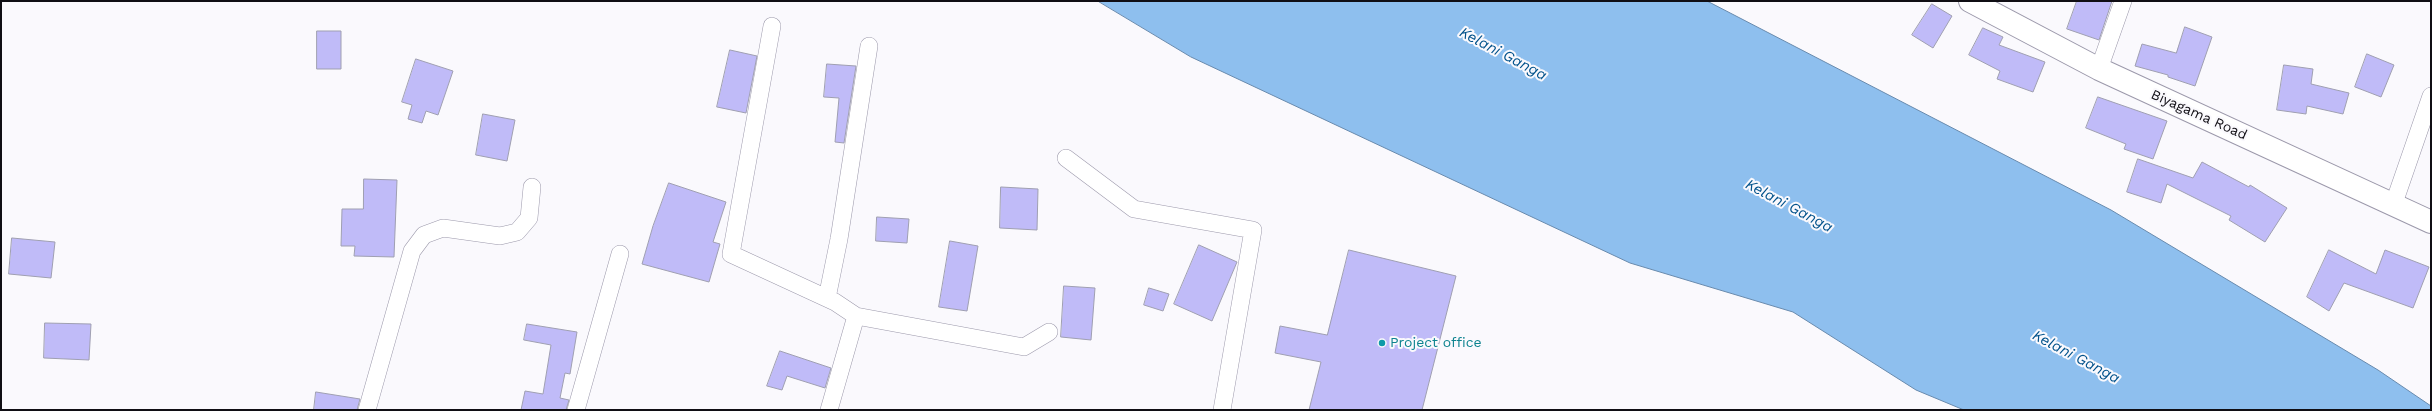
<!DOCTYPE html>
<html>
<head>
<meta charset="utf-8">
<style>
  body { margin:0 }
  #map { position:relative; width:2432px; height:411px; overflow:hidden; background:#faf9fd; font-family:"Work Sans",sans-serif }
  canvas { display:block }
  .frame { position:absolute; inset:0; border:2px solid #100e14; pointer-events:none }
</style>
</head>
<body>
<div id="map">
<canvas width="2432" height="411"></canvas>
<div class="frame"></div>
</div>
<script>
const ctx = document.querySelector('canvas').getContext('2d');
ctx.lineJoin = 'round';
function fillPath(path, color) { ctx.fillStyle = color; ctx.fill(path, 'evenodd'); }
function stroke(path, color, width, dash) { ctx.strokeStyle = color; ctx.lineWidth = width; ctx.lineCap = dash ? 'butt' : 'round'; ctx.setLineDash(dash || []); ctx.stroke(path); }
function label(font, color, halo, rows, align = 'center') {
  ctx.font = font + ' "Work Sans",sans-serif'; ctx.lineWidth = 4; ctx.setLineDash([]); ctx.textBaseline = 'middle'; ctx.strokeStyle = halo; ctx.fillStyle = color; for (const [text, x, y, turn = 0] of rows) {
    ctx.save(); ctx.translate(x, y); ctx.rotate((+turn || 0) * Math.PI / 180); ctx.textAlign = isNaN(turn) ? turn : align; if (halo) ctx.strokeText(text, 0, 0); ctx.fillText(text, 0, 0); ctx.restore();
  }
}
const water = new Path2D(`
  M 1098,1 L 1707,1 L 2111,210 L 2378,370 L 2431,406 L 2431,410 L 1964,410 L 1916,390 L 1793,312 L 1630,263 L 1191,57 Z`);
fillPath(water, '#8ebfee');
stroke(water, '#688aad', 1);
const building = new Path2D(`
  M 2077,1 L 2112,1 L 2099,40 L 2067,29 Z
  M 1932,4 L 1952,16 L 1933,48 L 1912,35 Z
  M 2185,27 L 2212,37 L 2195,86 L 2168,77 L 2168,75 L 2135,66 L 2142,44 L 2176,53 Z
  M 1983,28 L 2003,37 L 1999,45 L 2045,62 L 2033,92 L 1997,79 L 2000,71 L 1969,55 Z
  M 317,31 L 341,31 L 341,69 L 317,69 Z
  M 730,50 L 757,56 L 746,113 L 717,107 Z
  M 2367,54 L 2394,65 L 2381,97 L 2355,87 Z
  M 416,59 L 453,71 L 438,115 L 426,111 L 422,123 L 408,119 L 412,105 L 402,102 Z
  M 827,64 L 856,66 L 844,143 L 835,142 L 839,98 L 824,97 Z
  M 2284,65 L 2313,69 L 2311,84 L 2349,93 L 2343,114 L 2307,106 L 2306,114 L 2277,110 Z
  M 2098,97 L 2167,121 L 2153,159 L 2124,149 L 2126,144 L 2086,128 Z
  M 483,114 L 515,120 L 507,161 L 476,155 Z
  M 2138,159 L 2193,178 L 2202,162 L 2249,187 L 2250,185 L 2287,208 L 2265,242 L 2229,220 L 2231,216 L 2167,184 L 2161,203 L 2127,192 Z
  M 364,179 L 397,180 L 394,257 L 354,256 L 355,246 L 341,246 L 342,209 L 363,209 Z
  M 669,183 L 726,202 L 713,242 L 720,244 L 709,282 L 642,264 L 653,226 Z
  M 1001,187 L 1038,189 L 1037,230 L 1000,228 Z
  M 877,217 L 909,219 L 907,243 L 876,241 Z
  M 12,238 L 55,242 L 51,278 L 9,274 Z
  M 950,241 L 978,246 L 967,311 L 939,307 Z
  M 1199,245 L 1237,262 L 1212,321 L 1174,304 Z
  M 1349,250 L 1456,276 L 1422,410 L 1309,410 L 1321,362 L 1275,353 L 1280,326 L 1327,335 Z
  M 2329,250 L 2376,274 L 2385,250 L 2429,267 L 2413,308 L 2344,283 L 2329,311 L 2307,297 Z
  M 1064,286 L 1095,288 L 1091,340 L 1061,337 Z
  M 1149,288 L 1169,294 L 1163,311 L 1144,305 Z
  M 45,323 L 91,324 L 89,360 L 44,358 Z
  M 527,324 L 577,332 L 570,374 L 565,373 L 560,398 L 569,400 L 566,410 L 521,410 L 525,391 L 543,394 L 551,345 L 524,340 Z
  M 780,351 L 831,368 L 825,388 L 787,376 L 782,390 L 767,386 Z
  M 316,392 L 360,399 L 357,410 L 314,410 Z`);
fillPath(building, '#c0bbf8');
stroke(building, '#9f9fb1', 1);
const minor = new Path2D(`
  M 772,26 L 731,254 L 835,302 L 856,316 L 1024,347 L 1049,332
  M 2099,69 L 2123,1
  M 1066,158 L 1134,209 L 1253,230 L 1222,410
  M 2394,203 L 2431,96
  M 827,298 L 839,239 L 869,46
  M 367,410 L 412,251 L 424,235 L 443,228 L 500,236 L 517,232 L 529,218 L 532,187
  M 576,410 L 620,254
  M 829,410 L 856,316`);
const primary = new Path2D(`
  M 1970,1 L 2099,69 L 2431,222`);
stroke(minor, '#9c99ab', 18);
stroke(primary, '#9c99ab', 24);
stroke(minor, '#fff', 17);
stroke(primary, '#fff', 22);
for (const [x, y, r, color] of [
  [1382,343,4,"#0f9aa8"]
]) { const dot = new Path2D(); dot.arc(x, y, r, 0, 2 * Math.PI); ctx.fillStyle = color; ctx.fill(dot); stroke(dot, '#faf9fd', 1.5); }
label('14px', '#100e14', '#faf9fd', [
  ["Biyagama Road",2199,115,24]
]);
label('14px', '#0d838f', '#faf9fd', [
  ["Project office",1390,343]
], 'left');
label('italic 15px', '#02528b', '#faf9fd', [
  ["Kelani Ganga",1503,54,28],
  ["Kelani Ganga",1789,206,28],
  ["Kelani Ganga",2076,357,28]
]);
</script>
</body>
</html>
